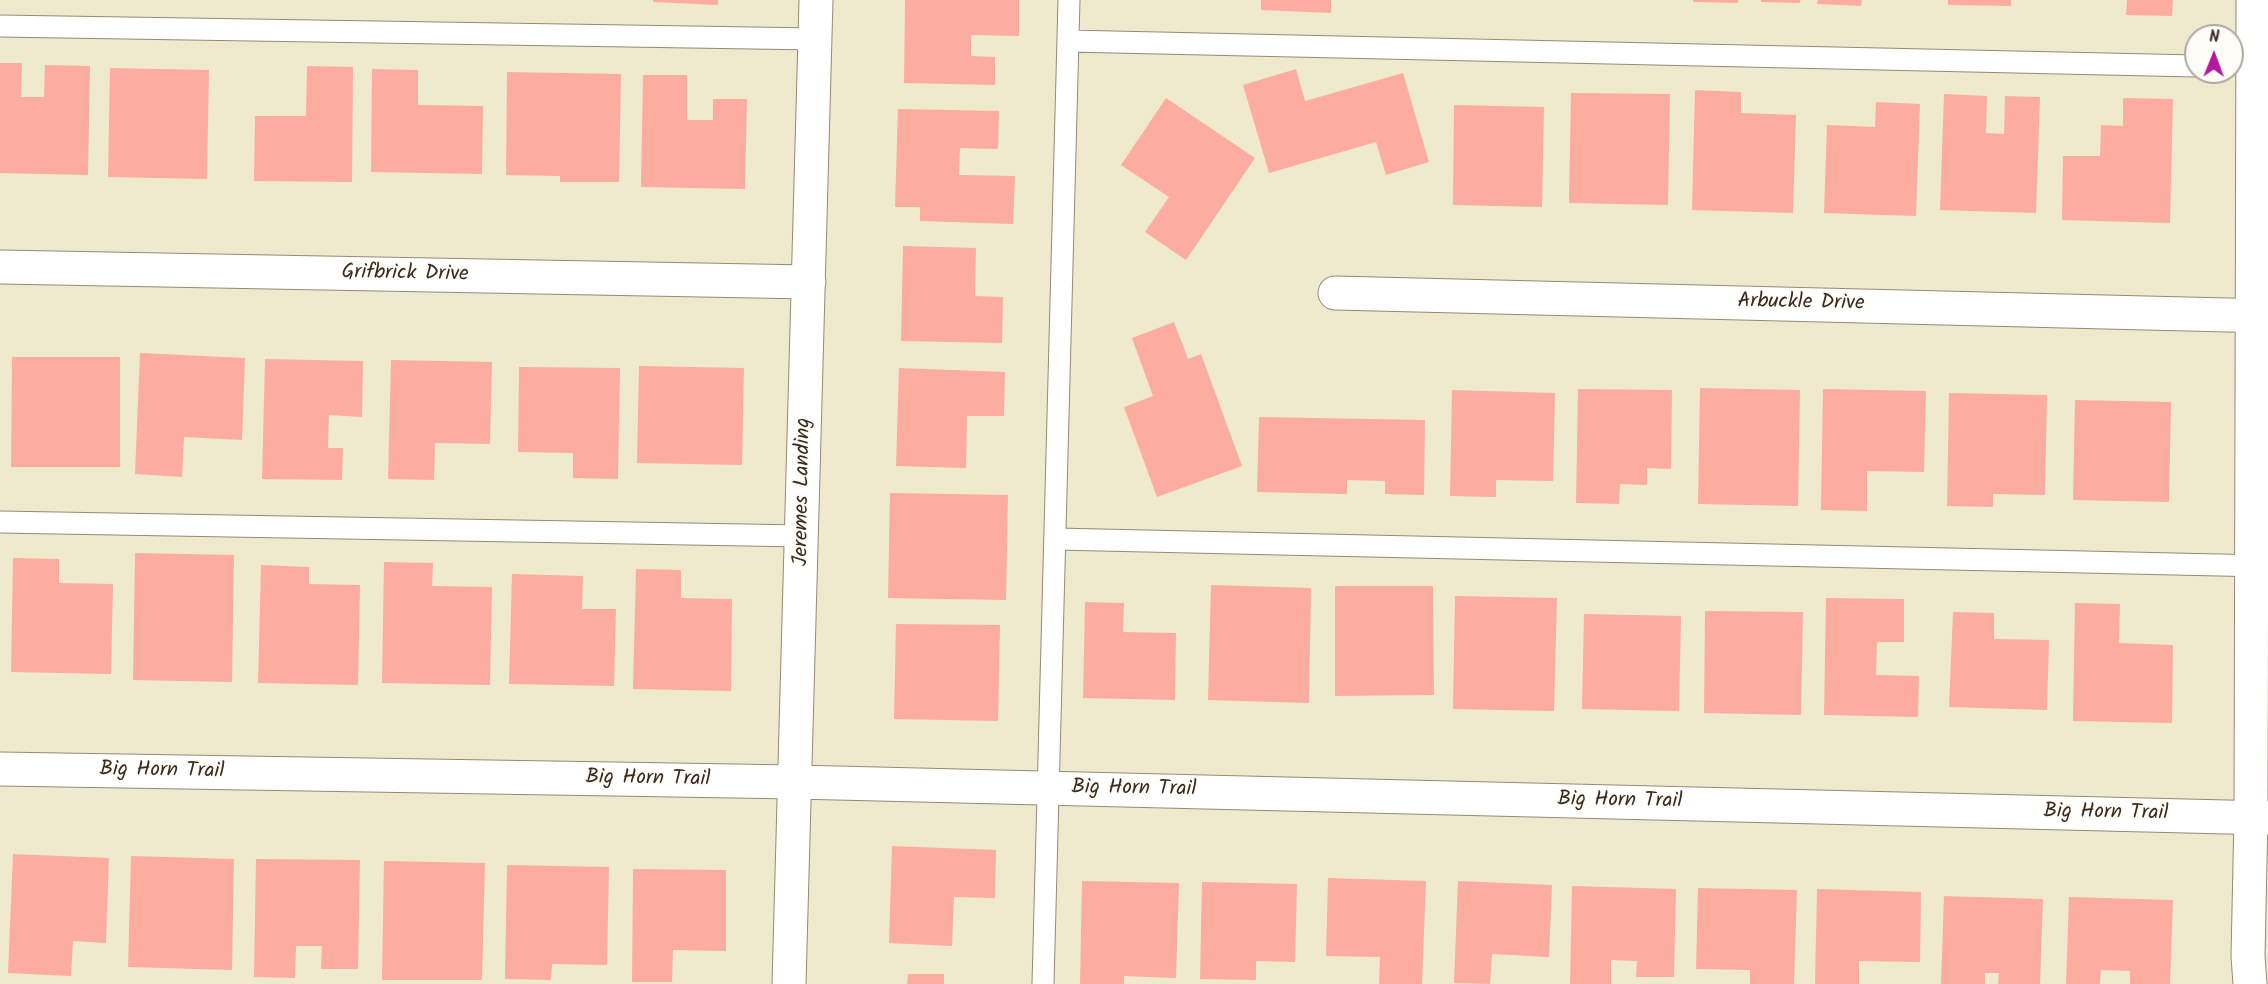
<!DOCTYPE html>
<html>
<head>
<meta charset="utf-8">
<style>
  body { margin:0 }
  #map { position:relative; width:2268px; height:984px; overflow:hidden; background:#efe9ce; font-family:Kalam,sans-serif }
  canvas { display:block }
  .north { position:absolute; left:2184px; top:24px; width:60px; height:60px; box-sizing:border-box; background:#fdfcf7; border:2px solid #afa8a0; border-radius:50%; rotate:1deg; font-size:16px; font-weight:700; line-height:24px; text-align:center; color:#3b2a1e }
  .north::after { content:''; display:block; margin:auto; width:21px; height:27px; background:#b5179e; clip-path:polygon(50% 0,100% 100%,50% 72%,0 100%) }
</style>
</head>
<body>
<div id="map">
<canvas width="2268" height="984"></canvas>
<div class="north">N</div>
</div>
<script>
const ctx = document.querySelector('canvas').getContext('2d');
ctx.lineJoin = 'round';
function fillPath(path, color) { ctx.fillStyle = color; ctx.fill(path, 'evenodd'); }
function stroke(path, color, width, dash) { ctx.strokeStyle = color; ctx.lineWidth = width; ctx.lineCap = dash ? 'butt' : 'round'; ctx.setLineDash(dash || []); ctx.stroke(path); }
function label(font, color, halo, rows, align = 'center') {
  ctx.font = font + ' Kalam,sans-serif'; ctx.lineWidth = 4.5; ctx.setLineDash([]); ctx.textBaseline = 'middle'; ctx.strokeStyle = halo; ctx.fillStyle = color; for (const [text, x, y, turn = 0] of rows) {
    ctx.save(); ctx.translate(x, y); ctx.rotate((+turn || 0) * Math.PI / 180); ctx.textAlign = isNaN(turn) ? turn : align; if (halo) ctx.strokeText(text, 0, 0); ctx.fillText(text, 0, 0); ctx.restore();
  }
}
fillPath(new Path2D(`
  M 653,0 L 718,0 L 718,5 L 653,2 Z
  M 905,0 L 1019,0 L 1019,36 L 971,35 L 971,56 L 995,57 L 995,85 L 904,83 Z
  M 1261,0 L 1331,0 L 1331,13 L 1261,10 Z
  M 1693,0 L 1738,0 L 1738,3 L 1693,2 Z
  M 1761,0 L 1800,0 L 1800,3 L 1761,2 Z
  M 1818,0 L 1862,0 L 1861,6 L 1817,4 Z
  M 1948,0 L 2011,0 L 2011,6 L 1948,5 Z
  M 2127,0 L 2173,0 L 2172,16 L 2126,15 Z
  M 0,63 L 22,63 L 21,97 L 44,97 L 45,65 L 90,66 L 88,175 L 0,173 Z
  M 307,66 L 353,67 L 352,182 L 254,181 L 255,116 L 306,116 Z
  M 110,68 L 209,70 L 207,179 L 108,177 Z
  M 372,69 L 418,70 L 418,105 L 483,106 L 482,174 L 371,172 Z
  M 1296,69 L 1305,101 L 1403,73 L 1429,162 L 1386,175 L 1376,142 L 1269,173 L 1243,85 Z
  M 507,72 L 621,74 L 619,182 L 560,182 L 560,176 L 506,175 Z
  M 643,75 L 687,75 L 687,120 L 713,120 L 713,99 L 747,99 L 745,189 L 641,187 Z
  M 1695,90 L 1741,92 L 1741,113 L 1796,115 L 1793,213 L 1692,210 Z
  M 1571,93 L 1670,94 L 1668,205 L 1569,203 Z
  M 1944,94 L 1987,96 L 1986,133 L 2004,134 L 2005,96 L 2040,97 L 2036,213 L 1940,210 Z
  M 1166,98 L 1255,158 L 1186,260 L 1145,232 L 1169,197 L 1121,165 Z
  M 2123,98 L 2173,99 L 2170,223 L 2062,220 L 2063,156 L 2100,156 L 2101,125 L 2123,126 Z
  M 1876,102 L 1920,104 L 1916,216 L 1824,213 L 1827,125 L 1875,127 Z
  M 1454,105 L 1544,107 L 1542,207 L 1453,205 Z
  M 898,109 L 999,111 L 998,149 L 960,148 L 959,175 L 1015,176 L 1013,224 L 920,221 L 920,207 L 895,207 Z
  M 903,246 L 976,248 L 975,296 L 1003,297 L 1002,343 L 901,341 Z
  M 1174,322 L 1188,359 L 1201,354 L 1242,466 L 1157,497 L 1124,407 L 1153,396 L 1132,338 Z
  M 140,353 L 245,358 L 242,440 L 184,437 L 182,477 L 135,474 Z
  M 12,357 L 120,357 L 120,467 L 11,467 Z
  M 265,359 L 363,361 L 362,417 L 329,415 L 328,448 L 343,448 L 342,480 L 262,479 Z
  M 391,360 L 492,362 L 490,444 L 435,443 L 434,480 L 388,479 Z
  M 639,366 L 744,368 L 742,465 L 637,463 Z
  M 519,367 L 620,368 L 618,479 L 573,478 L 573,453 L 518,452 Z
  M 899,368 L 1005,372 L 1004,416 L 967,416 L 966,468 L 896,466 Z
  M 1700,388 L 1800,390 L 1798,506 L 1698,504 Z
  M 1578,389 L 1672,390 L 1671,469 L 1647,468 L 1647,485 L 1620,484 L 1619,504 L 1576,503 Z
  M 1823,389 L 1926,391 L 1924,472 L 1867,471 L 1867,511 L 1821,510 Z
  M 1452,390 L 1555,393 L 1553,481 L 1496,480 L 1496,497 L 1450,496 Z
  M 1949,393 L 2047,395 L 2045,495 L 1993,494 L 1993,507 L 1947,506 Z
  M 2075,400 L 2171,402 L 2169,502 L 2073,500 Z
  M 1259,417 L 1425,420 L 1424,495 L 1385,494 L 1385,481 L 1347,480 L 1347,494 L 1257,492 Z
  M 890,493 L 1008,495 L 1006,600 L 888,598 Z
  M 135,553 L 234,555 L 232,682 L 133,680 Z
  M 13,558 L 59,559 L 59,583 L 113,584 L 111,674 L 11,672 Z
  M 384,562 L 433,563 L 432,586 L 492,587 L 490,685 L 382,683 Z
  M 261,565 L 309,567 L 309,584 L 360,585 L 358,685 L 258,683 Z
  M 636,569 L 681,570 L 681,598 L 732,599 L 731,691 L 633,689 Z
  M 512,574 L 583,576 L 582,609 L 616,609 L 614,686 L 509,684 Z
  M 1211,585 L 1311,588 L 1309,703 L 1208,700 Z
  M 1335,586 L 1433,586 L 1434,695 L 1335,696 Z
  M 1455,596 L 1557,598 L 1554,711 L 1453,709 Z
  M 1826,598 L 1904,599 L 1904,642 L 1877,642 L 1876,675 L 1919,676 L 1918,717 L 1824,715 Z
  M 1085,602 L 1124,603 L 1123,632 L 1176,633 L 1175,700 L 1083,698 Z
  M 2075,603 L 2120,604 L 2119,643 L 2173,645 L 2172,723 L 2073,721 Z
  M 1705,611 L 1803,612 L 1801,715 L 1704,713 Z
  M 1953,612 L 1994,613 L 1994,639 L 2049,640 L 2047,710 L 1949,707 Z
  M 1584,614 L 1681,616 L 1679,711 L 1582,709 Z
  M 896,624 L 1000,625 L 998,721 L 894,719 Z
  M 892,846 L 996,850 L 995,898 L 954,897 L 952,946 L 889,943 Z
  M 13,854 L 109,858 L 106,943 L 73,941 L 71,976 L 8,973 Z
  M 131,856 L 234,859 L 232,970 L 128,967 Z
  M 256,859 L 360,860 L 358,969 L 321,969 L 322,946 L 296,946 L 295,978 L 254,977 Z
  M 384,861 L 485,863 L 482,980 L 382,980 Z
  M 507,865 L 609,867 L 607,965 L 552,964 L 551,980 L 505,979 Z
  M 633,869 L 726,870 L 726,951 L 673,950 L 672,982 L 632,982 Z
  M 1328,878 L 1426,881 L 1422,984 L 1379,984 L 1380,957 L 1326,956 Z
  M 1082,881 L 1179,883 L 1176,978 L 1124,976 L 1124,984 L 1080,984 Z
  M 1458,881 L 1552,885 L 1549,957 L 1492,954 L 1490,984 L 1454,983 Z
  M 1202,882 L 1297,884 L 1295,962 L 1256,961 L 1256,980 L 1200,979 Z
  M 1572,886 L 1676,889 L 1674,977 L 1636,977 L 1637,961 L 1611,960 L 1611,984 L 1570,984 Z
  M 1698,888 L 1797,890 L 1794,984 L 1750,984 L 1750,970 L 1696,969 Z
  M 1817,889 L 1921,892 L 1920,962 L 1859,961 L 1859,984 L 1815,984 Z
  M 1944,896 L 2043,899 L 2040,984 L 1998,984 L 1999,973 L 1985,973 L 1985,984 L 1941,984 Z
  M 2069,897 L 2173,900 L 2170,984 L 2130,984 L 2130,971 L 2101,970 L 2100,984 L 2066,984 Z
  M 908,974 L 944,974 L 944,984 L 907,984 Z`), '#fcada0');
const service = new Path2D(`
  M 0,26 L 815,39
  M 1068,41 L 2196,66
  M 0,522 L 803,536
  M 1056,539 L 2264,566
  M 1043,984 L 1069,0`);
const minor = new Path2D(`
  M 0,267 L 809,282
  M 1335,293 L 2268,316
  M 0,769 L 796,782 L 2268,818
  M 789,984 L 816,0`);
const tertiary = new Path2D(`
  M 2250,984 L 2248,956 L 2251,817 L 2253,0`);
stroke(service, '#958a76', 23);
stroke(minor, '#958a76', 35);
stroke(tertiary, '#958a76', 35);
stroke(service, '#fff', 21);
stroke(minor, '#fff', 33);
stroke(tertiary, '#fff', 33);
label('21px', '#3b2a1e', '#fdfcf7', [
  ["Grifbrick Drive",405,275,1],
  ["Arbuckle Drive",1801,304,1],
  ["Jeremes Landing",804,492,-89],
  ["Big Horn Trail",162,772,1],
  ["Big Horn Trail",648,780,1],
  ["Big Horn Trail",1134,790,1],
  ["Big Horn Trail",1620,802,1],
  ["Big Horn Trail",2106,814,1]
]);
</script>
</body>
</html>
